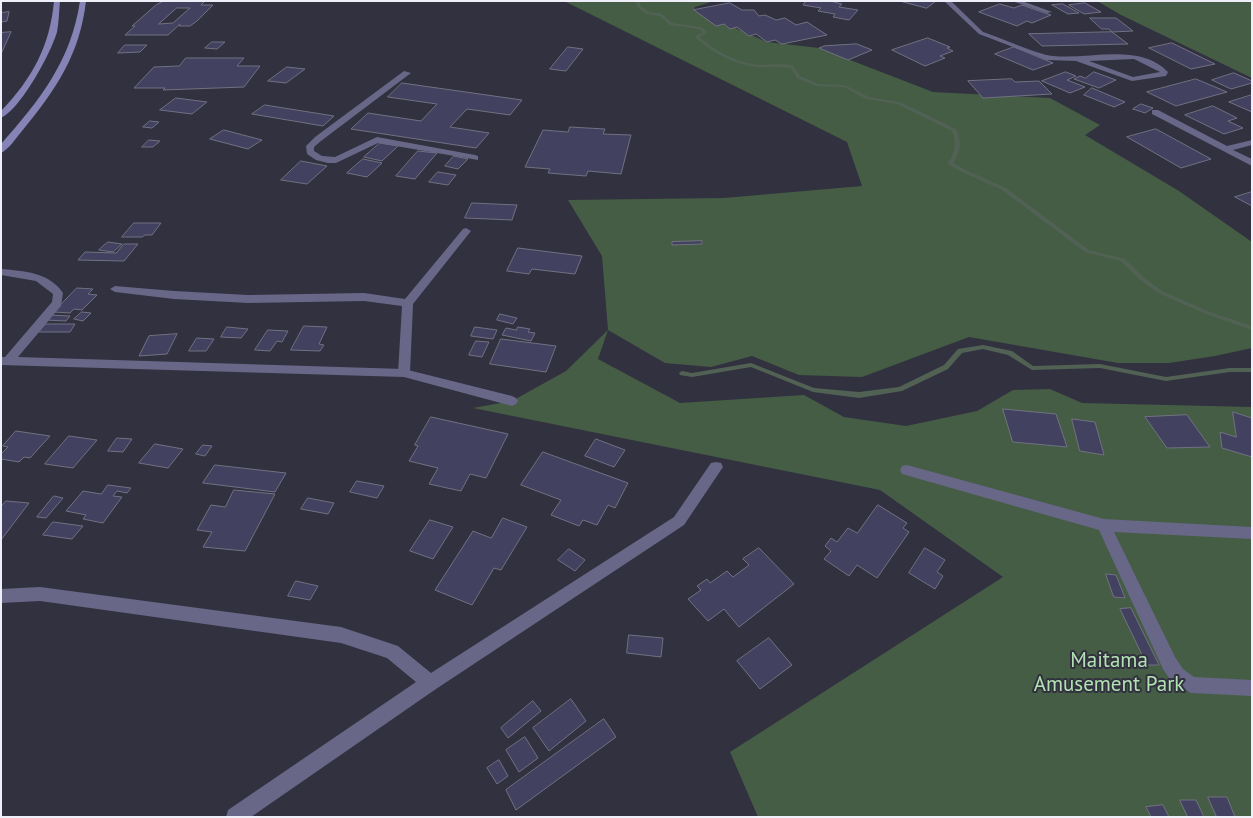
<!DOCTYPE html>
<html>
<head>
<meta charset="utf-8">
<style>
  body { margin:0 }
  #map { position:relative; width:1253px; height:818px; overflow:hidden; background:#32313f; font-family:"PT Sans",sans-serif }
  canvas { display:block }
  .frame { position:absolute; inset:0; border:2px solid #efeff9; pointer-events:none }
</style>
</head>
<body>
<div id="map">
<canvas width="1253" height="818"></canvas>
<div class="frame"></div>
</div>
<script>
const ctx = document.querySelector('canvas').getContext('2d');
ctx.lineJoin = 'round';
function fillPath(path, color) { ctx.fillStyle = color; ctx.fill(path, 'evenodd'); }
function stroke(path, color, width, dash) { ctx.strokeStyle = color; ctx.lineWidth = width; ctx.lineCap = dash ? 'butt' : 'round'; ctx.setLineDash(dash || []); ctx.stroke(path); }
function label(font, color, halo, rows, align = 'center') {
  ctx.font = font + ' "PT Sans",sans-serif'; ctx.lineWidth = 4; ctx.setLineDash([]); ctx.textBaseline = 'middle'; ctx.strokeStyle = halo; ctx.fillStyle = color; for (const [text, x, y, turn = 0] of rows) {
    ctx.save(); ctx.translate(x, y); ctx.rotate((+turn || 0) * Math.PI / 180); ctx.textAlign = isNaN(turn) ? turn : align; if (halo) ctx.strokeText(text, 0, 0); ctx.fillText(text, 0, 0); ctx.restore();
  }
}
fillPath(new Path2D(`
  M 564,1 L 714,1 L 695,7 L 694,10 L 767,42 L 819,48 L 933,92 L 1050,98 L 1100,125 L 1085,135 L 1179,191 L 1252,242 L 1252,348 L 1215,356 L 1169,363 L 1118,363 L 969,337 L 862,377 L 799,375 L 752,356 L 711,367 L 665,363 L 608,330 L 598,359 L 680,403 L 804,395 L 844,417 L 906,426 L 977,411 L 1013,390 L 1050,389 L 1082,403 L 1252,407 L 1252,817 L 758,817 L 730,752 L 1003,577 L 880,490 L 473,408 L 512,401 L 566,371 L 608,330 L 602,256 L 568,200 L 724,198 L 862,186 L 847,142 Z
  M 1097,1 L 1252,1 L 1252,78 L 1121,15 Z`), '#455d45');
fillPath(new Path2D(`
  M 636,1 L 640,1 L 640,6 L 649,12 L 662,14 L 672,23 L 701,27 L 707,32 L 699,37 C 716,51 736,63 759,65 C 770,65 782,63 793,66 L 800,76 L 818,84 L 845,85 L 869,97 L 900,102 L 956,129 C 962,141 961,151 953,163 L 966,170 L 1006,188 L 1089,250 L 1125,259 L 1143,277 L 1162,291 L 1210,312 L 1252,326 L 1252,330 L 1206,314 L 1158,293 L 1139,279 L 1121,261 L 1085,252 L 1002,190 L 962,172 L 948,164 L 948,163 C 955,152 957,143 952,131 L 897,104 L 866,99 L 844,87 L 816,86 L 797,78 L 791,68 C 780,66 770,68 759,67 C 735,66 714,53 696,38 L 696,36 L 703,32 L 699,29 L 670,25 L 660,16 L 647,14 L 637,7 Z
  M 983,345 L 1012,351 L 1033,366 L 1100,364 L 1166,377 L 1230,368 L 1252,368 L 1252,372 L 1230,372 L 1166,381 L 1100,368 L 1032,370 L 1008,355 L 983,349 L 962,353 L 948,369 L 902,391 L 859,398 L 813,392 L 751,367 L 692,377 L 680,375 L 679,373 L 682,371 L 692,373 L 751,363 L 814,388 L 859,392 L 899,387 L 944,365 L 958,349 Z`), '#516254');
const building = new Path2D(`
  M 164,1 L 205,1 L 201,5 L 213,5 L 197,21 L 190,26 L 179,26 L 180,24 L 168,35 L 125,35 L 135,26 L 132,26 L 156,5 ZM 177,8 L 190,8 L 173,23 L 159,24 Z
  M 800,1 L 830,1 L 842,4 L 839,7 L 858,10 L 849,20 L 833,17 L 835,14 L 818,11 L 821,8 L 803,5 L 805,2 Z
  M 900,1 L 936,1 L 927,8 Z
  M 730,3 L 742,10 L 754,10 L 759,16 L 765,15 L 776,20 L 785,18 L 796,25 L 807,22 L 827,35 L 782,44 L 775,40 L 767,42 L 756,34 L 749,36 L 737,27 L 730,29 L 724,24 L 716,26 L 694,10 Z
  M 1085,3 L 1101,12 L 1084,14 L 1069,5 Z
  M 1000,4 L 1014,8 L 1022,5 L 1051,15 L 1032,23 L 1027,21 L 1017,26 L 979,12 Z
  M 1063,4 L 1079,13 L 1068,14 L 1052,5 Z
  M 9,12 L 7,21 L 1,22 L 1,13 Z
  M 1090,18 L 1116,18 L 1133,31 L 1112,32 L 1109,29 L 1102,29 Z
  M 11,32 L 1,54 L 1,33 Z
  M 1112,32 L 1128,44 L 1042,46 L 1029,34 Z
  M 928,38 L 950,47 L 947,48 L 953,51 L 940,56 L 945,58 L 925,66 L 892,50 Z
  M 212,42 L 225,42 L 217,49 L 205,48 Z
  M 1172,43 L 1215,64 L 1191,69 L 1149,48 Z
  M 857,44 L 872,50 L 848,60 L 819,48 L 824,46 Z
  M 125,45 L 147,45 L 140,52 L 118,53 Z
  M 568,47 L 583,49 L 566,71 L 550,69 Z
  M 1014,47 L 1053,63 L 1033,70 L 995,54 Z
  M 186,58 L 244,58 L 237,66 L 260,66 L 244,87 L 163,90 L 165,88 L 134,88 L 154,67 L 179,66 Z
  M 287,67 L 305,69 L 286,83 L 268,81 Z
  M 1066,72 L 1076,76 L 1067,80 L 1085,87 L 1070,93 L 1042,81 Z
  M 1094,72 L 1116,80 L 1099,88 L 1074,79 L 1080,76 L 1085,78 Z
  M 1234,73 L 1252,81 L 1252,83 L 1231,89 L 1212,80 Z
  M 1012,79 L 1015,82 L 1039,81 L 1052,94 L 983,98 L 968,81 Z
  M 1196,79 L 1227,92 L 1176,106 L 1147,92 Z
  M 402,83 L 522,100 L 510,115 L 467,109 L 450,127 L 489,133 L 476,148 L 351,129 L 368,113 L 421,121 L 437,104 L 388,97 Z
  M 1092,88 L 1125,102 L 1114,107 L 1084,95 Z
  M 1252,95 L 1252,112 L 1229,102 Z
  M 176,98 L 207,102 L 192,114 L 160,110 Z
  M 1141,104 L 1153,108 L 1145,113 L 1133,109 Z
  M 265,105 L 334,116 L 323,126 L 252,114 Z
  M 1213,106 L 1237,118 L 1228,121 L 1243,128 L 1224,134 L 1185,115 Z
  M 150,121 L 159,122 L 152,128 L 143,127 Z
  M 570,127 L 605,129 L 603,134 L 631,135 L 621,174 L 588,171 L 586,176 L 548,173 L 550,169 L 525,167 L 543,130 L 568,132 Z
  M 1156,129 L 1211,159 L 1181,168 L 1127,137 Z
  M 224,130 L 262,140 L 248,149 L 210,139 Z
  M 149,140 L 160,141 L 153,147 L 142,147 Z
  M 380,143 L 398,146 L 382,161 L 364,157 Z
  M 418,151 L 437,153 L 415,179 L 396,176 Z
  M 454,156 L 468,159 L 458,169 L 445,166 Z
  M 363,159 L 382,163 L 367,177 L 347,173 Z
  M 301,161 L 327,166 L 307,184 L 281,180 Z
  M 438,172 L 456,175 L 448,185 L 429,182 Z
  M 1252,192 L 1252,206 L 1235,197 Z
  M 472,203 L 517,205 L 512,220 L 465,218 Z
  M 134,223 L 161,223 L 152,235 L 145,235 L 142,237 L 122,237 Z
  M 702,241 L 702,244 L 672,245 L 672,242 Z
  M 108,242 L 122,244 L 113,252 L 99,250 Z
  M 124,244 L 138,244 L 124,261 L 78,260 L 85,252 L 116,253 Z
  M 518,248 L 582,256 L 575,274 L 532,269 L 529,274 L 507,271 Z
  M 77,288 L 93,289 L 88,294 L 97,295 L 82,310 L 74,309 L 70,313 L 54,312 Z
  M 82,312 L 91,313 L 83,321 L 74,319 Z
  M 500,314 L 517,318 L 513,324 L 497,320 Z
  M 50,315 L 70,316 L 66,321 L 45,320 Z
  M 46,324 L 75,324 L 70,332 L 39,332 Z
  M 304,326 L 327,327 L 319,344 L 324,345 L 320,351 L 291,350 Z
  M 227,327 L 248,329 L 241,338 L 221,337 Z
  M 475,327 L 497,330 L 493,339 L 471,336 Z
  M 518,327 L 530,329 L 528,332 L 535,333 L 531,341 L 502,335 L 506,328 L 516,330 Z
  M 268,330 L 288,331 L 282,342 L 277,341 L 270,351 L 255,350 Z
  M 177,334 L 167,354 L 139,356 L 149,336 Z
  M 197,338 L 214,339 L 206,351 L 189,351 Z
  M 501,339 L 556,346 L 546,372 L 490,364 Z
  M 476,341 L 489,342 L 482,357 L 469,355 Z
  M 1003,409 L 1056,414 L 1067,447 L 1013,442 Z
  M 1233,412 L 1252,418 L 1252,457 L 1222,448 L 1220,432 L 1236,437 Z
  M 1187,415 L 1210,447 L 1167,448 L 1145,417 Z
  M 431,417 L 508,434 L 486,478 L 470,474 L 461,491 L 429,484 L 438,468 L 409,461 L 418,446 L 415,445 Z
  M 1072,419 L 1095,422 L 1104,455 L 1080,451 Z
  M 16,431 L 50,436 L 30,458 L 24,457 L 19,462 L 1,459 L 1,454 L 8,447 L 3,446 Z
  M 69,436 L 97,440 L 73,468 L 45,464 Z
  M 117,438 L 132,439 L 123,452 L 108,451 Z
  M 596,439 L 625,450 L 614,467 L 585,456 Z
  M 155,444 L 183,449 L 168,468 L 139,463 Z
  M 203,445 L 212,446 L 205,456 L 196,454 Z
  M 543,452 L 628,483 L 615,508 L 608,505 L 597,525 L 583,520 L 579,526 L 551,515 L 561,500 L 521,485 Z
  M 215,465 L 286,473 L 275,492 L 203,483 Z
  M 357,481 L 384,486 L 377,498 L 350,492 Z
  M 108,485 L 131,488 L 127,493 L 117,491 L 113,496 L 122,497 L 103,523 L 83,519 L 86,515 L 66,511 L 83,491 L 101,494 Z
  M 234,490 L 275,494 L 245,551 L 203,547 L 212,532 L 197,530 L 211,505 L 225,507 Z
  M 54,496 L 63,498 L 46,518 L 37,517 Z
  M 308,498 L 334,503 L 328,514 L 301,509 Z
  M 6,501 L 29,503 L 1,540 L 1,507 Z
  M 878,505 L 907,523 L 903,528 L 909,532 L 877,578 L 857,565 L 849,576 L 824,559 L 831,551 L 825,546 L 831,538 L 837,542 L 848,528 L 857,533 Z
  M 503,518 L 527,527 L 501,570 L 494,568 L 472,605 L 435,590 L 473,531 L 491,538 Z
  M 430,520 L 453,527 L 433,559 L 410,551 Z
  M 53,522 L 83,526 L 72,539 L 43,535 Z
  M 759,548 L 794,584 L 739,627 L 724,609 L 708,621 L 688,599 L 701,590 L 697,586 L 707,579 L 710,583 L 727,571 L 733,577 L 749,565 L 743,559 Z
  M 925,548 L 945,560 L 937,572 L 943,576 L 935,589 L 909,573 Z
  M 569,549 L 585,560 L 575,571 L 558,560 Z
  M 1106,574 L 1116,575 L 1125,598 L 1114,597 Z
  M 296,581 L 318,586 L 310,600 L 288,596 Z
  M 1131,608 L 1159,665 L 1147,665 L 1120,609 Z
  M 629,635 L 663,638 L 661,657 L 627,653 Z
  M 769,638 L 792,665 L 760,689 L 737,661 Z
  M 571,699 L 586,721 L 549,751 L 533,728 Z
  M 533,701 L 541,711 L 508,738 L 501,728 Z
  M 604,719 L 616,737 L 516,810 L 506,790 Z
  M 525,737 L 538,758 L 519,772 L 506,750 Z
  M 499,760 L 508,776 L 497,784 L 487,768 Z
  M 1208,797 L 1227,797 L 1235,817 L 1217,817 Z
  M 1180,800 L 1196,800 L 1204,817 L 1188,817 Z
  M 1163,805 L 1169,817 L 1151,817 L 1146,807 Z`);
fillPath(building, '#434160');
stroke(building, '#717182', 1);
fillPath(new Path2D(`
  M 1012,1 L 1022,1 L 1052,12 L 1047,13 Z
  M 979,32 L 983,32 C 1002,38 1035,54 1053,56 C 1089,60 1139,42 1168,72 L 1166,76 L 1132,81 L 1076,61 L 1047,60 L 979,34 ZM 1134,59 L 1160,72 L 1133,77 L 1089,61 Z
  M 404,71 L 411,73 L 321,141 L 314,147 L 314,151 L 322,156 L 335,157 L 377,137 L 475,155 L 478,156 L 478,160 L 378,143 L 336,163 L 328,163 L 316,160 L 307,154 L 306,146 L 315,137 Z
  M 1152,110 L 1158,110 L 1227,146 L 1252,140 L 1252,145 L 1233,150 L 1252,159 L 1252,166 L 1152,114 Z
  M 466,228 L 471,231 L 413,304 L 410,373 L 404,377 L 398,373 L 402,306 L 364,301 L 248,303 L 174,299 L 115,292 L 110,289 L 115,286 L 174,291 L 248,295 L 364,293 L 405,299 L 463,229 Z`), '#686787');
fillPath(new Path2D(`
  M 944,1 L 951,1 L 983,32 L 983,34 L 979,34 Z
  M 1,269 C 24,271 49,272 63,293 L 61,306 L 18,357 L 404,369 L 512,396 L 516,398 L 518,401 L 516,404 L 512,406 L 404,377 L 1,365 L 1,357 L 5,357 L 52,302 L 53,294 L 36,281 L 1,275 Z
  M 716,462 L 721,463 L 723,467 L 684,525 L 436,689 L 251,817 L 226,817 L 228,810 L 416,682 L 387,658 L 341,643 L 40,601 L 1,603 L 1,589 L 40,587 L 341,627 L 398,646 L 431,673 L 674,517 L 711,463 Z
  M 907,465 L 1104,519 L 1252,527 L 1252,539 L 1114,532 L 1175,657 L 1183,669 L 1194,677 L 1252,680 L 1252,696 L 1191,693 L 1171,681 L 1163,669 L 1099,530 L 902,474 L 900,470 L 902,466 Z`), '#686787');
fillPath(new Path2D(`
  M 54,1 L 60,1 C 59,11 59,22 57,32 C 51,53 21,109 1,118 L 1,111 C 32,79 50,46 54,1 Z
  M 80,1 L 86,1 C 80,54 56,90 22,131 C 16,138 9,149 1,153 L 1,144 C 40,100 71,61 80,1 Z`), '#8683b6');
label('21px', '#b3e2b2', '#32313f', [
  ["Maitama",1109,661],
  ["Amusement Park",1109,685]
]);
</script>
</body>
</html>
